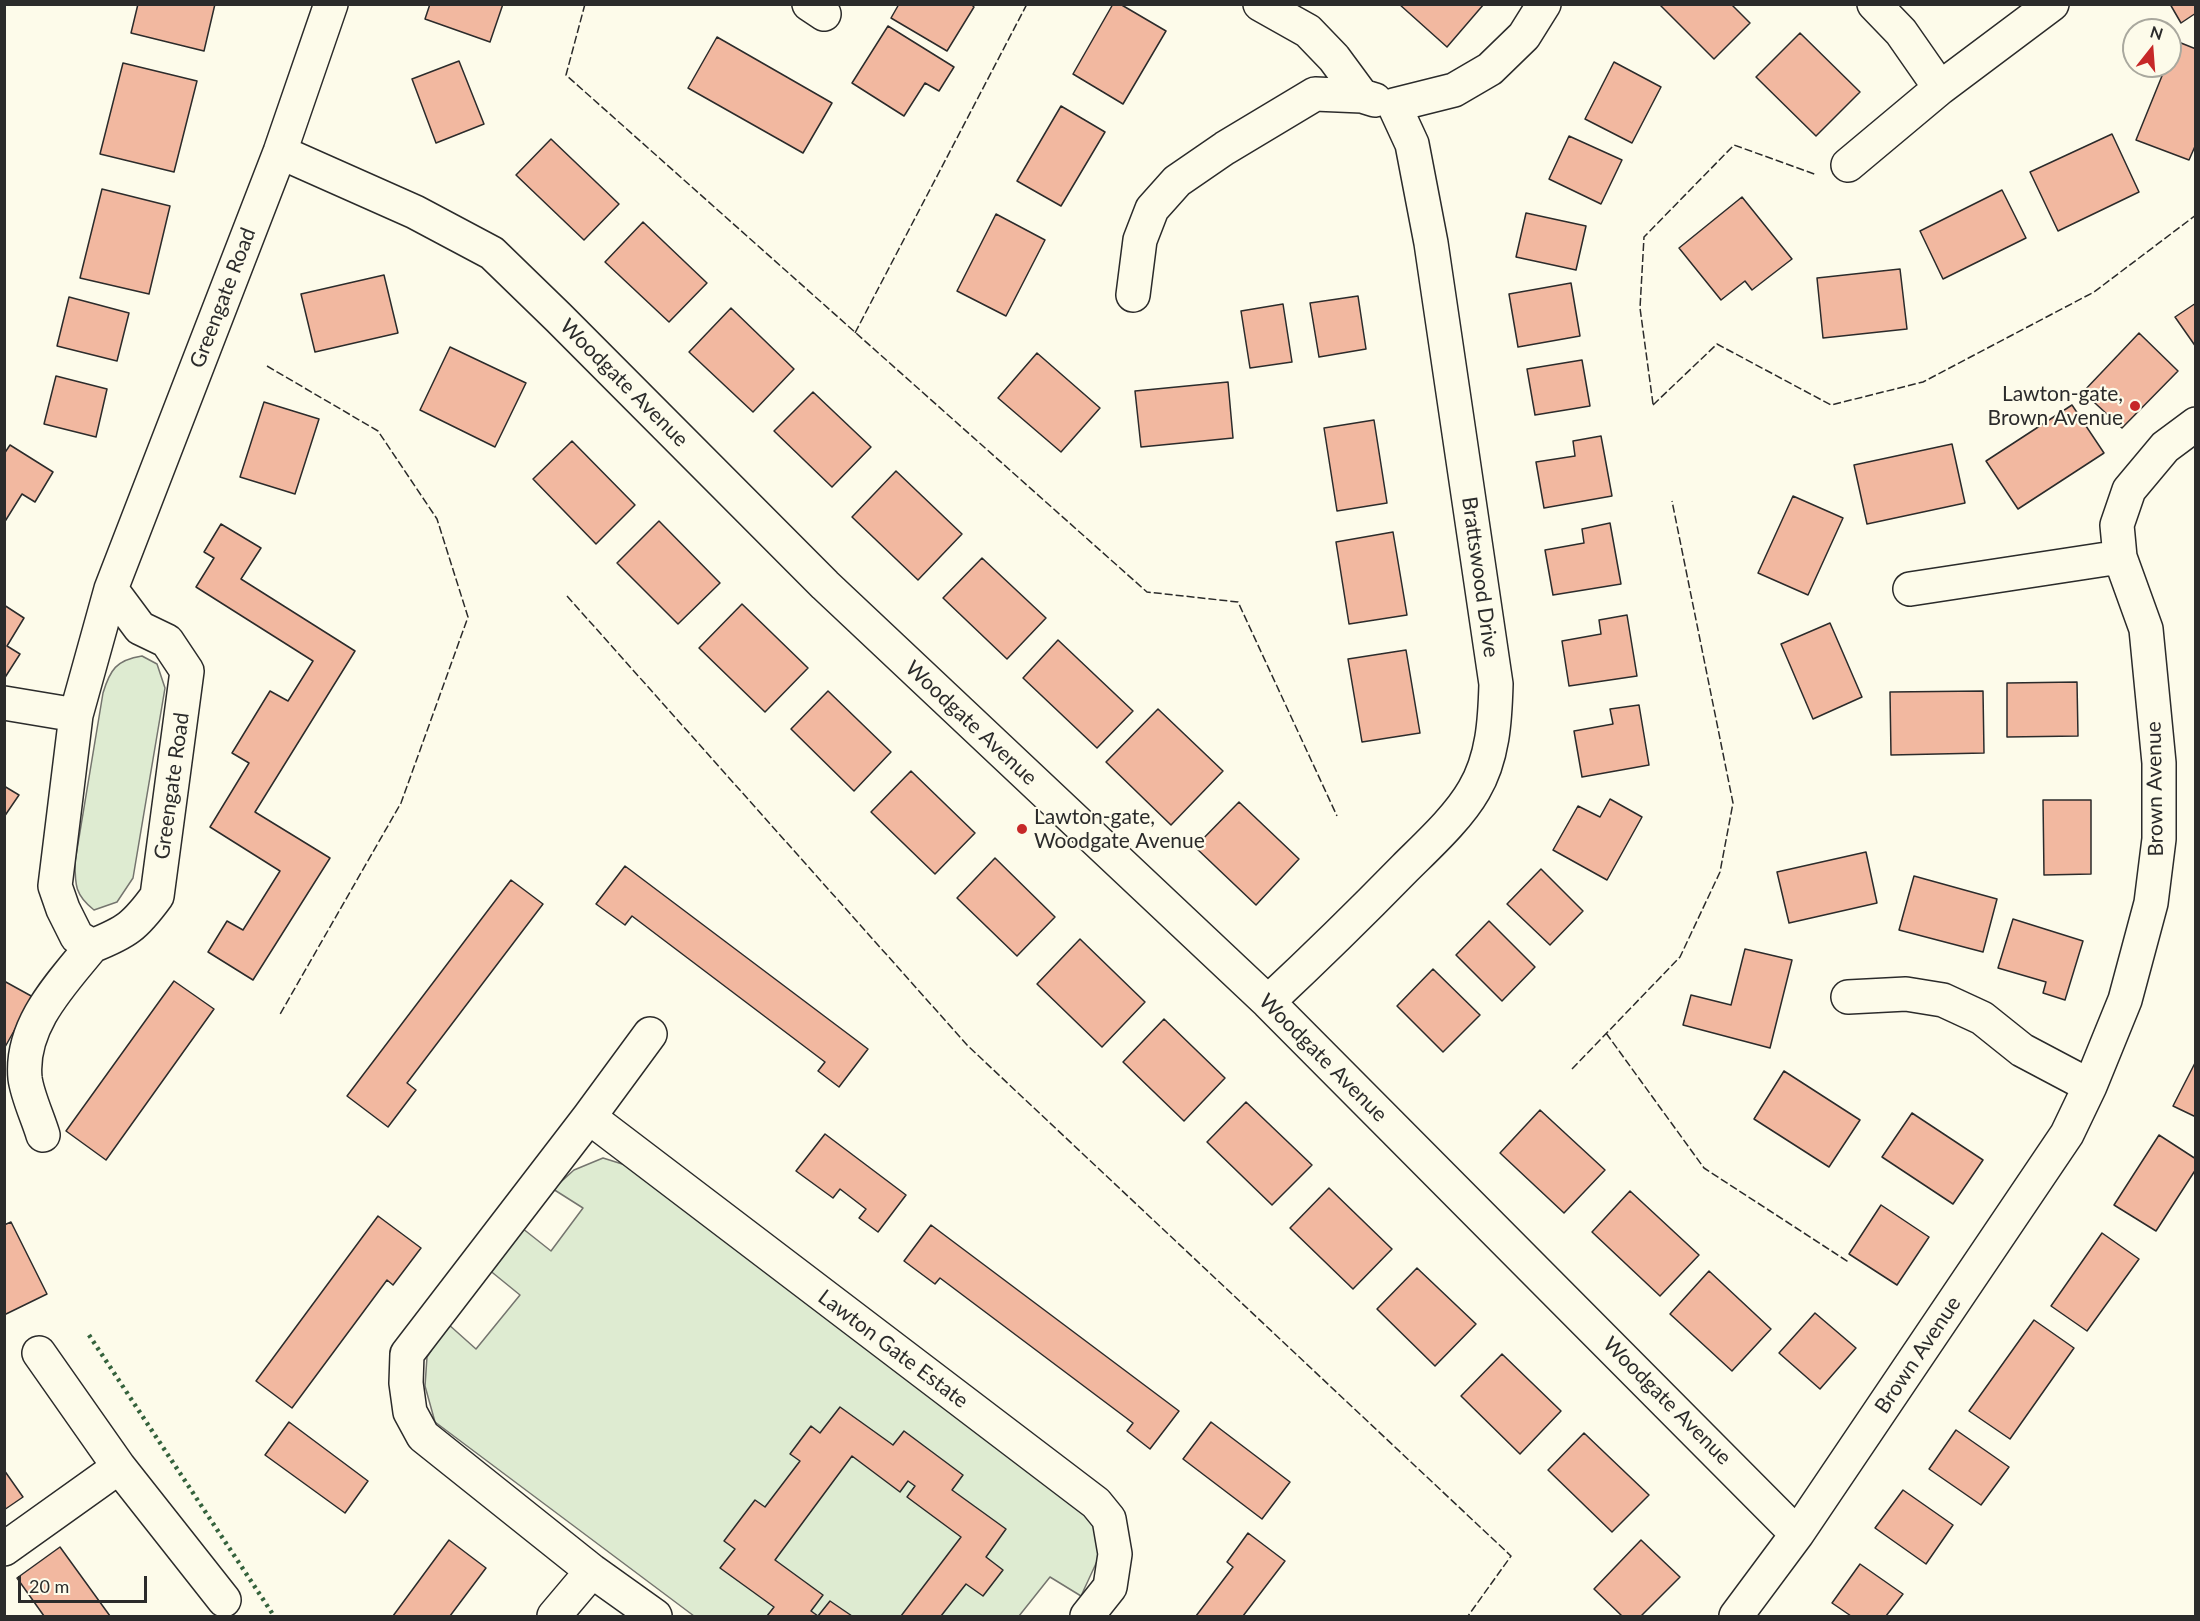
<!DOCTYPE html>
<html>
<head>
<meta charset="utf-8">
<style>
  body { margin:0 }
  #map { position:relative; width:2200px; height:1621px; overflow:hidden; background:#fdfbea; font-family:Lato,sans-serif }
  canvas { display:block }
  .frame { position:absolute; inset:0; border:6px solid #2b2b2b; pointer-events:none }
  .north { position:absolute; left:2122px; top:18px; width:60px; height:60px; box-sizing:border-box; background:#fdfbea; border:2px solid #a9a89e; border-radius:50%; rotate:17deg; font-size:16px; font-weight:700; line-height:24px; text-align:center; color:#2b2b2b }
  .north::after { content:''; display:block; margin:auto; width:21px; height:27px; background:#c62828; clip-path:polygon(50% 0,100% 100%,50% 72%,0 100%) }
  .scale { position:absolute; left:18px; top:1576px; width:129px; height:27px; box-sizing:border-box; border:3px solid #2b2b2b; border-top:0; padding-left:8px; font-size:18px; line-height:21px; white-space:nowrap; color:#2b2b2b; -webkit-text-stroke:4px #fdfbea; paint-order:stroke }
</style>
</head>
<body>
<div id="map">
<canvas width="2200" height="1621"></canvas>
<div class="frame"></div>
<div class="north">N</div>
<div class="scale">20 m</div>
</div>
<script>
const ctx = document.querySelector('canvas').getContext('2d');
ctx.lineJoin = 'round';
function fillPath(path, color) { ctx.fillStyle = color; ctx.fill(path, 'evenodd'); }
function stroke(path, color, width, dash) { ctx.strokeStyle = color; ctx.lineWidth = width; ctx.lineCap = dash ? 'butt' : 'round'; ctx.setLineDash(dash || []); ctx.stroke(path); }
function label(font, color, halo, rows, align = 'center') {
  ctx.font = font + ' Lato,sans-serif'; ctx.lineWidth = 4.5; ctx.setLineDash([]); ctx.textBaseline = 'middle'; ctx.strokeStyle = halo; ctx.fillStyle = color; for (const [text, x, y, turn = 0] of rows) {
    ctx.save(); ctx.translate(x, y); ctx.rotate((+turn || 0) * Math.PI / 180); ctx.textAlign = isNaN(turn) ? turn : align; if (halo) ctx.strokeText(text, 0, 0); ctx.fillText(text, 0, 0); ctx.restore();
  }
}
const green = new Path2D(`
  M 142,656 L 157,664 L 165,688 L 133,878 L 117,902 L 94,910 C 75,895 75,885 75,862 L 103,693 C 110,670 116,660 142,656 Z
  M 603,1158 L 635,1168 L 1077,1503 L 1095,1526 L 1099,1557 L 1081,1596 L 1050,1577 L 1019,1616 L 694,1616 L 435,1422 L 425,1386 L 427,1357 L 448,1324 L 476,1349 L 520,1295 L 488,1269 L 522,1228 L 551,1251 L 583,1208 L 553,1189 L 574,1170 Z`);
fillPath(green, '#deebd1');
stroke(green, '#74746e', 1.5);
const building = new Path2D(`
  M 138,4 L 215,4 L 204,51 L 131,33 Z
  M 430,4 L 503,4 L 490,42 L 425,19 Z
  M 899,4 L 971,4 L 974,7 L 947,51 L 891,18 Z
  M 1113,4 L 1120,4 L 1166,31 L 1123,104 L 1073,74 Z
  M 1399,4 L 1484,4 L 1447,47 Z
  M 1659,4 L 1731,4 L 1750,23 L 1714,59 Z
  M 2170,4 L 2196,4 L 2196,13 L 2181,23 Z
  M 888,26 L 954,67 L 939,91 L 925,83 L 904,116 L 852,83 Z
  M 1800,33 L 1860,92 L 1816,136 L 1756,77 Z
  M 717,37 L 832,103 L 803,153 L 688,88 Z
  M 2176,41 L 2196,49 L 2196,144 L 2189,160 L 2136,140 L 2166,66 L 2170,66 L 2170,55 Z
  M 459,61 L 484,124 L 436,143 L 412,79 Z
  M 1614,62 L 1661,87 L 1632,143 L 1585,119 Z
  M 123,63 L 197,81 L 174,172 L 100,154 Z
  M 1061,106 L 1105,132 L 1061,206 L 1017,181 Z
  M 2112,134 L 2139,192 L 2058,231 L 2030,172 Z
  M 1569,136 L 1622,160 L 1601,204 L 1549,179 Z
  M 551,139 L 619,204 L 584,240 L 516,175 Z
  M 102,189 L 170,206 L 149,294 L 80,278 Z
  M 2002,190 L 2026,238 L 1943,279 L 1920,231 Z
  M 1742,197 L 1792,259 L 1752,290 L 1745,281 L 1721,300 L 1679,248 Z
  M 1526,213 L 1586,226 L 1576,270 L 1516,257 Z
  M 996,214 L 1045,240 L 1006,316 L 957,291 Z
  M 643,222 L 707,283 L 669,322 L 605,262 Z
  M 1900,269 L 1907,329 L 1823,338 L 1817,278 Z
  M 384,275 L 398,333 L 315,352 L 301,294 Z
  M 1571,283 L 1580,336 L 1518,347 L 1509,294 Z
  M 1358,296 L 1366,349 L 1319,357 L 1310,303 Z
  M 69,297 L 129,313 L 117,361 L 57,346 Z
  M 2196,303 L 2196,347 L 2175,317 Z
  M 1283,304 L 1292,362 L 1250,368 L 1241,311 Z
  M 731,308 L 794,369 L 753,412 L 689,352 Z
  M 2139,333 L 2178,371 L 2122,428 L 2083,392 Z
  M 450,347 L 526,383 L 495,447 L 420,410 Z
  M 1037,353 L 1100,408 L 1061,452 L 998,398 Z
  M 1582,360 L 1590,406 L 1535,415 L 1527,369 Z
  M 56,376 L 107,389 L 96,437 L 44,424 Z
  M 1228,382 L 1233,438 L 1141,447 L 1135,391 Z
  M 813,392 L 871,447 L 832,487 L 774,431 Z
  M 264,402 L 319,419 L 295,494 L 240,477 Z
  M 2072,405 L 2104,453 L 2018,509 L 1986,461 Z
  M 1374,420 L 1387,503 L 1337,511 L 1324,428 Z
  M 1601,436 L 1612,496 L 1544,508 L 1536,462 L 1575,456 L 1573,441 Z
  M 572,441 L 635,505 L 596,544 L 533,479 Z
  M 1952,444 L 1965,503 L 1867,524 L 1854,465 Z
  M 10,445 L 53,472 L 35,502 L 22,494 L 4,523 L 4,454 Z
  M 896,471 L 962,534 L 918,580 L 852,517 Z
  M 1793,496 L 1843,518 L 1808,595 L 1758,573 Z
  M 659,521 L 720,583 L 678,624 L 617,563 Z
  M 1610,523 L 1621,584 L 1553,595 L 1545,550 L 1584,543 L 1582,529 Z
  M 221,524 L 261,548 L 241,579 L 355,651 L 255,812 L 330,858 L 253,980 L 208,952 L 227,921 L 243,930 L 280,871 L 210,827 L 249,763 L 232,753 L 270,691 L 288,701 L 313,661 L 196,587 L 214,558 L 204,552 Z
  M 1393,532 L 1407,615 L 1349,624 L 1336,542 Z
  M 982,558 L 1046,618 L 1007,659 L 943,598 Z
  M 742,604 L 808,668 L 765,712 L 699,648 Z
  M 4,605 L 24,618 L 7,646 L 20,654 L 4,679 Z
  M 1627,615 L 1637,676 L 1569,686 L 1562,641 L 1601,634 L 1599,620 Z
  M 1830,623 L 1862,697 L 1813,719 L 1781,644 Z
  M 1058,640 L 1133,711 L 1097,748 L 1023,678 Z
  M 1406,650 L 1420,733 L 1362,742 L 1348,659 Z
  M 2077,682 L 2078,736 L 2007,737 L 2007,683 Z
  M 828,691 L 891,752 L 854,791 L 791,729 Z
  M 1983,691 L 1984,753 L 1891,755 L 1890,692 Z
  M 1639,705 L 1649,765 L 1582,777 L 1574,731 L 1613,724 L 1610,709 Z
  M 1158,709 L 1223,771 L 1171,825 L 1106,762 Z
  M 911,771 L 975,833 L 935,874 L 871,812 Z
  M 4,786 L 19,795 L 4,817 Z
  M 1610,799 L 1642,817 L 1607,880 L 1553,850 L 1578,806 L 1600,817 Z
  M 2043,800 L 2091,800 L 2091,874 L 2044,875 Z
  M 1239,802 L 1299,859 L 1256,905 L 1195,847 Z
  M 1866,852 L 1877,903 L 1789,923 L 1777,872 Z
  M 995,858 L 1055,917 L 1017,956 L 957,898 Z
  M 625,866 L 868,1049 L 839,1087 L 818,1071 L 825,1062 L 632,916 L 625,925 L 596,904 Z
  M 1541,869 L 1583,911 L 1550,945 L 1507,904 Z
  M 1914,876 L 1997,899 L 1983,952 L 1899,930 Z
  M 511,880 L 543,904 L 407,1083 L 416,1090 L 388,1127 L 347,1096 Z
  M 2013,919 L 2083,941 L 2065,1000 L 2043,993 L 2046,982 L 1998,968 Z
  M 1489,921 L 1535,967 L 1502,1001 L 1456,955 Z
  M 1080,939 L 1145,1002 L 1102,1047 L 1037,984 Z
  M 1745,949 L 1792,960 L 1770,1048 L 1683,1025 L 1691,995 L 1731,1005 Z
  M 1433,969 L 1480,1015 L 1443,1052 L 1397,1006 Z
  M 4,981 L 33,997 L 5,1047 L 4,1047 Z
  M 174,981 L 214,1009 L 106,1160 L 66,1131 Z
  M 1164,1019 L 1225,1078 L 1184,1121 L 1123,1062 Z
  M 2196,1061 L 2196,1117 L 2173,1106 Z
  M 1784,1071 L 1860,1120 L 1829,1167 L 1754,1119 Z
  M 1246,1102 L 1312,1165 L 1272,1205 L 1207,1142 Z
  M 1540,1110 L 1605,1170 L 1564,1213 L 1500,1153 Z
  M 1912,1113 L 1983,1160 L 1953,1204 L 1882,1157 Z
  M 825,1134 L 906,1195 L 878,1232 L 859,1218 L 866,1209 L 840,1189 L 833,1198 L 796,1171 Z
  M 2159,1135 L 2196,1159 L 2196,1169 L 2156,1231 L 2114,1205 Z
  M 1329,1188 L 1392,1249 L 1353,1289 L 1290,1228 Z
  M 1630,1191 L 1699,1255 L 1660,1296 L 1592,1232 Z
  M 1881,1205 L 1929,1237 L 1897,1285 L 1849,1254 Z
  M 378,1216 L 421,1248 L 393,1285 L 387,1280 L 292,1408 L 256,1381 Z
  M 11,1222 L 47,1294 L 4,1315 L 4,1225 Z
  M 931,1225 L 1179,1411 L 1150,1449 L 1127,1431 L 1133,1423 L 940,1278 L 935,1284 L 904,1261 Z
  M 2102,1233 L 2139,1259 L 2087,1331 L 2051,1306 Z
  M 1417,1268 L 1476,1324 L 1435,1366 L 1377,1309 Z
  M 1709,1271 L 1771,1329 L 1732,1371 L 1670,1314 Z
  M 1815,1313 L 1856,1348 L 1820,1389 L 1779,1353 Z
  M 2034,1320 L 2074,1348 L 2010,1439 L 1969,1411 Z
  M 1502,1354 L 1561,1411 L 1520,1454 L 1461,1396 Z
  M 840,1407 L 893,1445 L 904,1431 L 963,1475 L 952,1490 L 1006,1529 L 986,1557 L 1003,1570 L 983,1596 L 966,1584 L 941,1616 L 901,1616 L 961,1537 L 907,1497 L 915,1486 L 908,1481 L 900,1492 L 852,1456 L 775,1560 L 823,1595 L 811,1611 L 818,1616 L 830,1601 L 852,1616 L 767,1616 L 774,1607 L 720,1568 L 735,1549 L 724,1541 L 755,1500 L 765,1507 L 800,1461 L 790,1454 L 811,1426 L 820,1433 Z
  M 289,1422 L 368,1481 L 345,1513 L 265,1455 Z
  M 1211,1422 L 1290,1482 L 1262,1519 L 1183,1459 Z
  M 1956,1430 L 2009,1467 L 1981,1505 L 1929,1469 Z
  M 1584,1433 L 1649,1495 L 1612,1532 L 1548,1470 Z
  M 4,1470 L 23,1497 L 4,1510 Z
  M 1903,1490 L 1953,1525 L 1926,1564 L 1875,1528 Z
  M 1248,1533 L 1285,1561 L 1243,1616 L 1196,1616 L 1233,1567 L 1227,1562 Z
  M 449,1540 L 486,1568 L 450,1616 L 393,1616 Z
  M 1641,1540 L 1680,1577 L 1641,1616 L 1622,1616 L 1594,1589 Z
  M 60,1547 L 110,1616 L 44,1616 L 17,1578 Z
  M 1860,1564 L 1903,1594 L 1886,1616 L 1851,1616 L 1832,1603 Z`);
fillPath(building, '#f2b8a0');
stroke(building, '#2b2b2b', 1.5);
const minor = new Path2D(`
  M 809,4 L 824,14
  M 1260,4 L 1308,31 L 1334,58 L 1362,96 L 1375,100
  M 1874,4 L 1901,32 L 1940,88
  M 1394,105 L 1454,90 L 1490,69 L 1524,36 L 1544,4
  M 280,152 L 415,212 L 492,253 L 559,318 L 825,585 L 1268,1002 L 1797,1534
  M 1848,165 L 1940,88 L 2052,4
  M 1133,295 L 1140,240 L 1152,209 L 1177,181 L 1225,148 L 1315,94 L 1362,96
  M 111,589 L 140,628 L 167,641 L 187,671 L 157,896 C 135,926 127,932 92,946 L 77,937 L 63,909 L 55,886 L 76,715 L 111,589 L 280,152 L 331,4
  M 1910,589 L 2120,557
  M 4,703 L 76,715
  M 1848,997 L 1906,994 L 1943,1000 L 1982,1018 L 2022,1050 L 2090,1086
  M 1268,1002 C 1314,959 1360,914 1405,868 C 1427,846 1458,818 1474,790 C 1493,758 1495,720 1496,684 L 1431,243 L 1412,144 L 1394,105
  M 650,1034 L 589,1117 L 407,1354 L 406,1383 L 410,1412 L 423,1436 L 592,1571 L 655,1616
  M 589,1117 L 1096,1503 L 1109,1519 L 1115,1554 L 1110,1587 L 1087,1616
  M 43,1135 C 38,1118 27,1095 25,1078 C 20,1025 62,983 92,946
  M 39,1353 L 119,1467 L 224,1600
  M 4,1549 L 119,1467
  M 554,1616 L 592,1571
  M 1736,1616 L 1797,1534 L 2067,1134 L 2090,1086 L 2125,1000 L 2151,903 L 2159,839 L 2159,763 L 2146,629 L 2120,557 L 2117,525 L 2129,490 L 2165,447 L 2196,424`);
stroke(minor, '#2b2b2b', 36);
stroke(minor, '#fdfbea', 33);
stroke(new Path2D(`
  M 89,1335 L 274,1616`), '#34623c', 4.5, [3, 4.5]);
stroke(new Path2D(`
  M 585,4 L 566,75 L 1147,592 L 1238,602 L 1337,816
  M 855,333 L 1027,4
  M 267,366 L 378,431 L 437,519 L 468,617 L 401,803 L 279,1016
  M 1653,404 L 1640,308 L 1644,237 L 1734,145 L 1817,175
  M 1653,405 L 1717,344 L 1831,405 L 1923,382 L 2094,292 L 2196,215
  M 567,596 L 968,1046 L 1511,1556 L 1468,1616
  M 1606,1033 L 1704,1168 L 1850,1263
  M 1572,1069 L 1680,957 L 1720,872 L 1733,803 L 1672,501`), '#2b2b2b', 1.5, [8, 3]);
for (const [x, y, r, color] of [
  [2135,406,6,"#c62828"],
  [1022,829,6,"#c62828"]
]) { const dot = new Path2D(); dot.arc(x, y, r, 0, 2 * Math.PI); ctx.fillStyle = color; ctx.fill(dot); stroke(dot, '#fdfbea', 2); }
label('21px', '#2b2b2b', '#fdfbea', [
  ["Greengate Road",223,298,-69],
  ["Woodgate Avenue",624,383,45],
  ["Brattswood Drive",1480,577,82],
  ["Woodgate Avenue",971,723,43],
  ["Greengate Road",172,786,-82],
  ["Brown Avenue",2155,789,-91],
  ["Woodgate Avenue",1323,1058,45],
  ["Lawton Gate Estate",893,1349,37],
  ["Brown Avenue",1918,1355,-56],
  ["Woodgate Avenue",1667,1401,45]
]);
label('21px', '#2b2b2b', '#fdfbea', [
  ["Lawton-gate,",2123,394],
  ["Brown Avenue",2123,418],
  ["Lawton-gate,",1034,817,"left"],
  ["Woodgate Avenue",1034,841,"left"]
], 'right');
</script>
</body>
</html>
